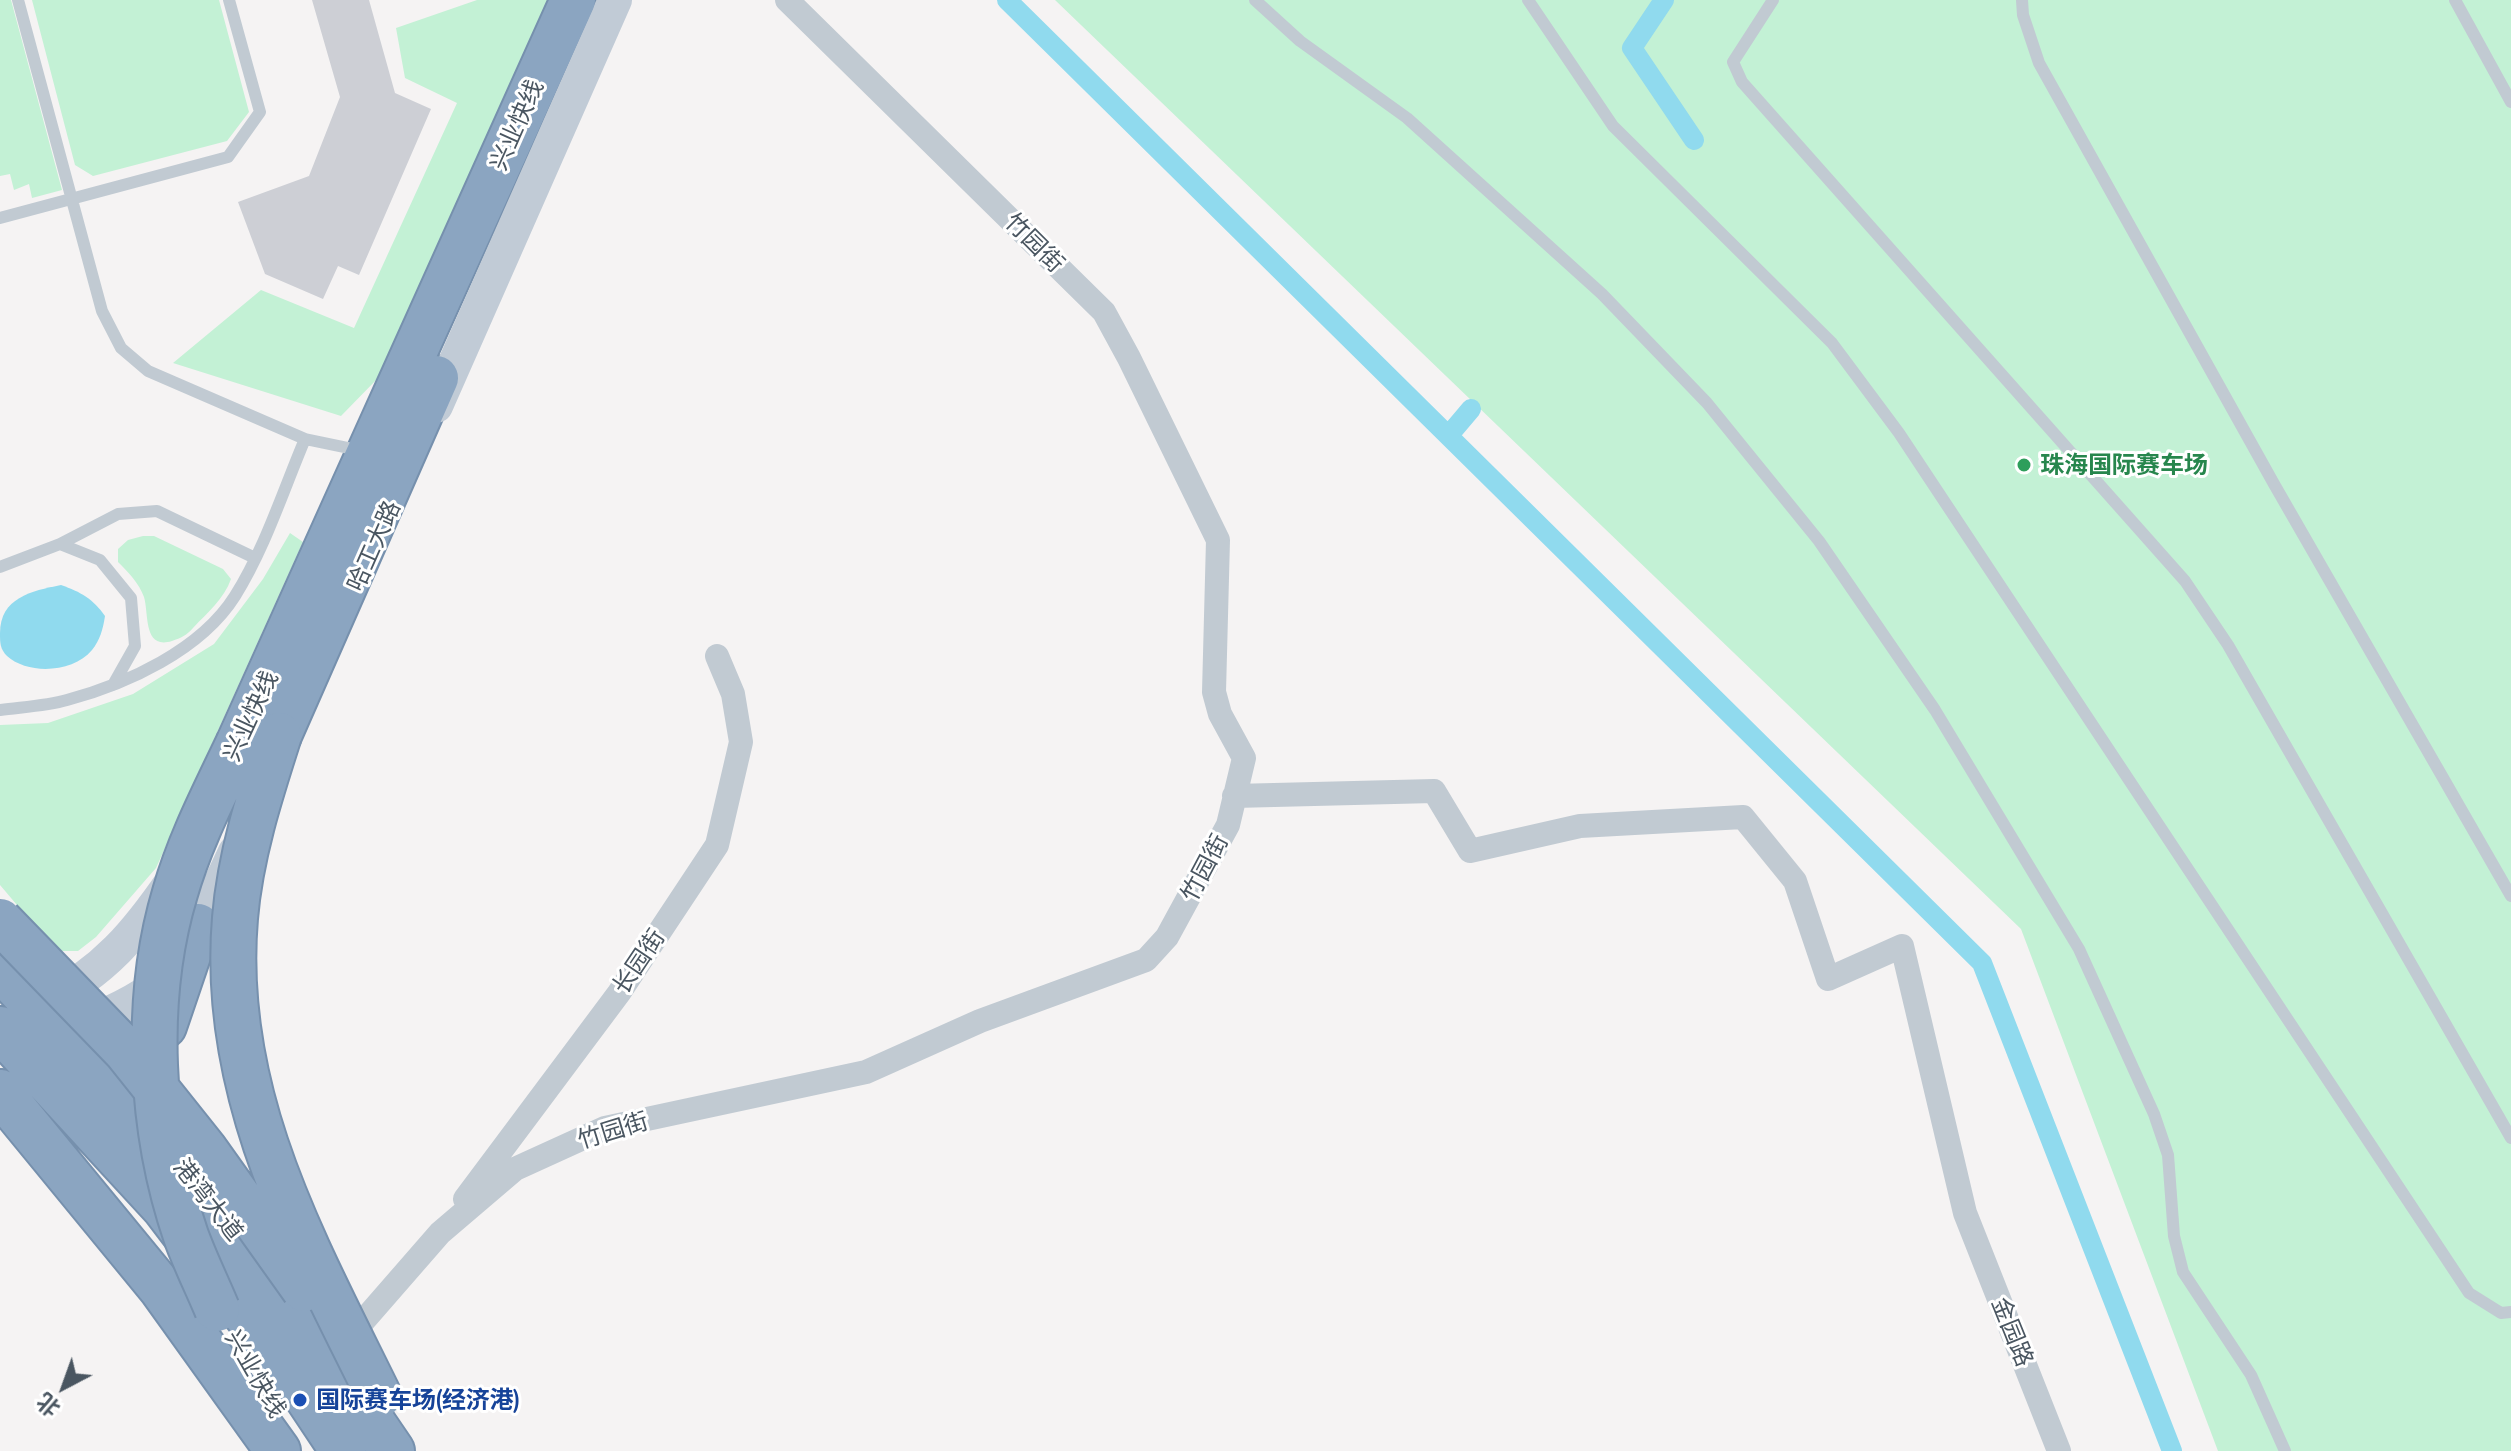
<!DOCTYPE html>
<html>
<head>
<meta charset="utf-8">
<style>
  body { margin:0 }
  #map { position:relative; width:2511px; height:1451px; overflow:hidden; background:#f5f3f3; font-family:"Asap Condensed","Noto Sans SC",sans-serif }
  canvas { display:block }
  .north { position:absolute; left:24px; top:1347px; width:80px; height:80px; -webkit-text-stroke:6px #fff; paint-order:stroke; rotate:221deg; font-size:22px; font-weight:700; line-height:32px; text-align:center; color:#4a5661 }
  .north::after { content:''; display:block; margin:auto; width:28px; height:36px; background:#4a5661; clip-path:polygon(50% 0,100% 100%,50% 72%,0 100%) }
</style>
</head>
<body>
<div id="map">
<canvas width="2511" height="1451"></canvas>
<div class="north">北</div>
</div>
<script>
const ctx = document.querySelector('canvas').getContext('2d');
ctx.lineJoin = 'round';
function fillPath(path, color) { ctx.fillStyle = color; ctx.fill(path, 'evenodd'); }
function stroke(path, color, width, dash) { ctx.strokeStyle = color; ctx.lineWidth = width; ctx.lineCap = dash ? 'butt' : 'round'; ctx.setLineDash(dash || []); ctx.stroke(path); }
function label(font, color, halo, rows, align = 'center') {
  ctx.font = font + ' "Asap Condensed","Noto Sans SC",sans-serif'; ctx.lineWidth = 6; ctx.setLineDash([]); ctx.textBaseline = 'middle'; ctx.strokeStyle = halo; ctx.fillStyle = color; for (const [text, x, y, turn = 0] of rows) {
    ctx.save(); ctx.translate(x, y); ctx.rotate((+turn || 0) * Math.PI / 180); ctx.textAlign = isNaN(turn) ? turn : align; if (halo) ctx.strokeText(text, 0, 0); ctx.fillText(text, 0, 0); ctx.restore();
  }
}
fillPath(new Path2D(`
  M 0,0 L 11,0 L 62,190 L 32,198 L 29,184 L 14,190 L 10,174 L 0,176 Z
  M 32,0 L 219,0 L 249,112 L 227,141 L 93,176 L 75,165 Z
  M 477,0 L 563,0 L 380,376 L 341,416 L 173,363 L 261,290 L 354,328 L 457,103 L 405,78 L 396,28 Z
  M 1055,0 L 2511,0 L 2511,1451 L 2218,1451 L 2021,929 Z
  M 290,533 L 303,542 L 156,868 L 96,937 L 78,951 L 56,951 L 0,885 L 0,725 L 48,723 L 133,694 L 214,644 L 263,579 Z
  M 143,536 L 154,536 L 223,569 L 231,579 C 224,599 208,612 193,628 C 187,635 181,638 172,641 C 143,650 149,614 144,597 C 139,583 128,572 118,562 L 118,549 L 128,540 Z`), '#c3f1d5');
fillPath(new Path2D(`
  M 61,585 C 81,592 93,599 105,616 C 103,629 100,640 92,650 C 73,673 28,675 7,656 C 0,649 0,643 0,633 C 0,598 31,591 61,585 Z`), '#90daee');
stroke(new Path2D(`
  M 1007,0 L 1982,963 L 2172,1451
  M 1664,0 L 1632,48 L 1694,140
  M 1449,435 L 1471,409`), '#90daee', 20);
fillPath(new Path2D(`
  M 312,0 L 369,0 L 395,93 L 431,109 L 359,275 L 338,266 L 323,299 L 265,274 L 238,202 L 309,176 L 340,97 Z`), '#cdcfd5');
const highway = new Path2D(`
  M 279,735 L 436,378
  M 239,742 L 573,0
  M 0,968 L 168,1148 L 326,1354 L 392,1451
  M 164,1026 L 198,926
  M 0,1029 L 164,1207 L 295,1379 L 343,1451
  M 0,1092 L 161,1288 L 278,1451`);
stroke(highway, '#7690ad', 48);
stroke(new Path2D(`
  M 18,0 L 102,311 L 121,348 L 148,371 L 305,439 L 358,450
  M 1255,0 L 1300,41 L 1407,118 L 1602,294 L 1707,403 L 1819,541 L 1935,710 L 2079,949 L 2154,1114 L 2168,1155 L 2174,1236 L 2183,1272 L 2251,1375 L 2285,1451
  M 1528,0 L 1613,126 L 1832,343 L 1899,433 L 2469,1293 L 2501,1313 L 2511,1312
  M 1773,0 L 1733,62 L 1742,82 L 2185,581 L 2228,645 L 2511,1138
  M 2022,0 L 2023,15 L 2039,63 L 2274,484 L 2511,896
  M 2455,0 L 2511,102
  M 0,218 L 228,157 L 260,112 L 229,0
  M 60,544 L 100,560 L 131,598 L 135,646 L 113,685
  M 0,567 L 60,544 L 118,514 L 157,511 L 255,558
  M 0,710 C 22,707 46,706 67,700 C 127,684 201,650 235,596 C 265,548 283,491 305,439`), '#c1cad2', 12);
stroke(new Path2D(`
  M 1234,796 L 1434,791 L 1470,851 L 1580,826 L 1743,817 L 1795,881 L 1828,979 L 1902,946 L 1965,1213 L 2059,1451
  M 465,1199 L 619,993 L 717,845 L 741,742 L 733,694 L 717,656
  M 342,1342 L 352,1334 L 440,1233 L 515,1169 L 605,1128 L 866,1072 L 980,1021 L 1146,960 L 1167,937 L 1228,825 L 1244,758 L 1220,714 L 1214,692 L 1218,540 L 1129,358 L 1104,312 L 787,0`), '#c1cad2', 24);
stroke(new Path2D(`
  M 436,406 L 615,0
  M 47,1000 C 103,973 137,932 172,881
  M 75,1028 C 98,1018 140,1001 157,984 C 192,948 214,897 235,852`), '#c1cbd6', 34);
stroke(highway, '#8ba5c1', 44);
const highwayBridge = new Path2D(`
  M 279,735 C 260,794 240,856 235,918 C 220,1095 304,1243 379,1396
  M 0,921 L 126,1051 L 205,1150 L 304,1289
  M 217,1309 C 207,1285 195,1261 186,1236 C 150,1131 143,1000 175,893 C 190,840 216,791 239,742`);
stroke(highwayBridge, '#7690ad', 48, []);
stroke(highwayBridge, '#8ba5c1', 44);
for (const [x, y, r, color] of [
  [2024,465,8,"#2e9e5b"],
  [300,1400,8,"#1a4fb4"]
]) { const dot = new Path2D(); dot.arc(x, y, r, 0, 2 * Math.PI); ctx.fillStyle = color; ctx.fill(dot); stroke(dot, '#fff', 3); }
label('24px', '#4a5661', '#fff', [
  ["兴业快线",517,125,-66],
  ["竹园街",1034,243,45],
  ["哈工大路",374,546,-66],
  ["兴业快线",251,716,-65],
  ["竹园街",1205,868,-62],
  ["长园街",639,962,-56],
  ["竹园街",613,1131,-17],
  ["港湾大道",208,1200,52],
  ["金园路",2012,1332,68],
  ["兴业快线",255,1374,60]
]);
label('bold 24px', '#27864d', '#fff', [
  ["珠海国际赛车场",2040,465]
], 'left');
label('bold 24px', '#164399', '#fff', [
  ["国际赛车场(经济港)",316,1400]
], 'left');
</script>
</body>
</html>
